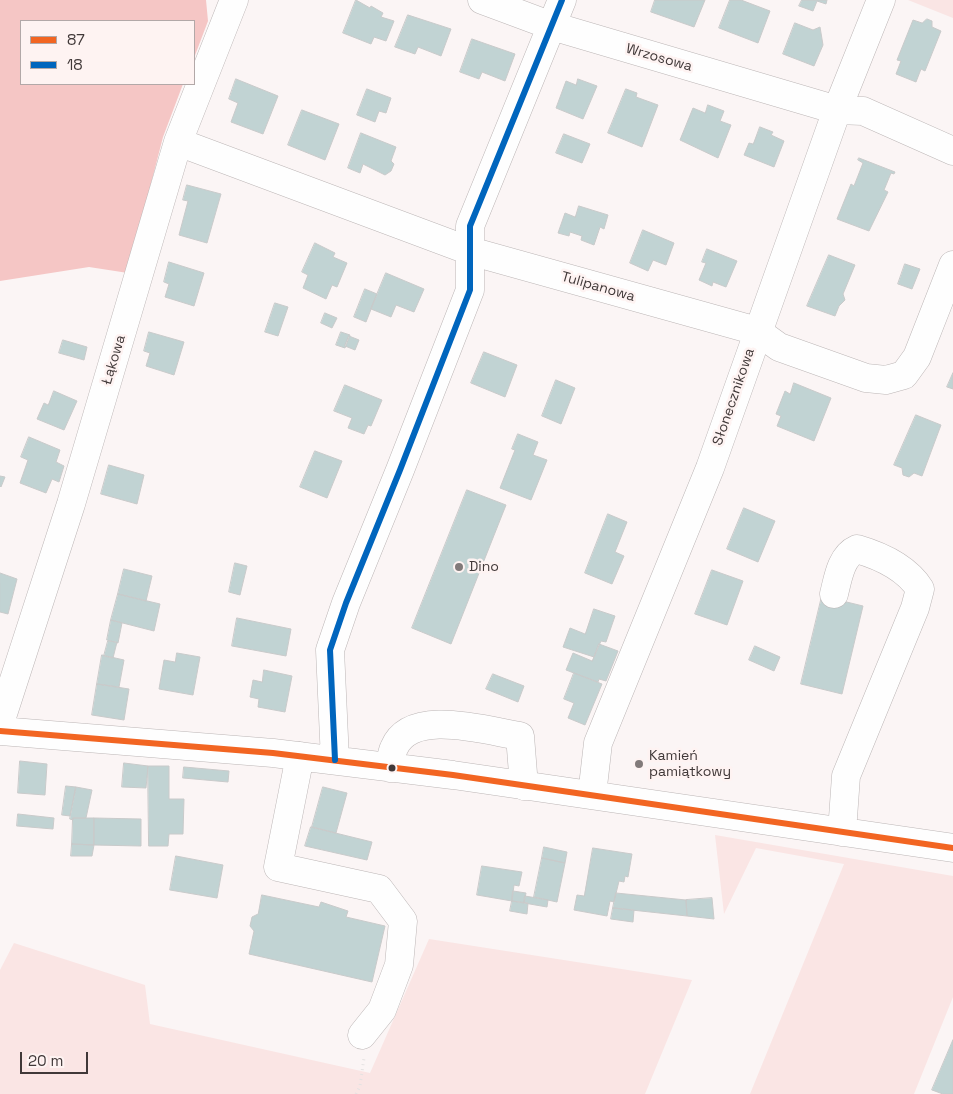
<!DOCTYPE html>
<html>
<head>
<meta charset="utf-8">
<style>
  body { margin:0 }
  #map { position:relative; width:953px; height:1094px; overflow:hidden; background:#fbf5f5; font-family:"Space Grotesk",sans-serif }
  canvas { display:block }
  .legend { position:absolute; left:20px; top:20px; width:175px; height:65px; box-sizing:border-box; background:#fef3f2; border:1px solid #b2a8a8; margin:0; padding:6px 9px; list-style:none; font-size:15px; color:#403838 }
  .legend li { display:flex; align-items:center; gap:10px; height:25px }
  .legend b { width:25px; border:1px solid #b2a8a8 }
  .scale { position:absolute; left:20px; top:1052px; width:68px; height:22px; box-sizing:border-box; border:2px solid #403838; border-top:0; padding-left:6px; font-size:15px; line-height:18px; white-space:nowrap; color:#403838; -webkit-text-stroke:4px #fef3f2; paint-order:stroke }
</style>
</head>
<body>
<div id="map">
<canvas width="953" height="1094"></canvas>
<ul class="legend">
<li><b style="height:6px;background:#f26522"></b>87</li>
<li><b style="height:6px;background:#0065bd"></b>18</li>
</ul>
<div class="scale">20 m</div>
</div>
<script>
const ctx = document.querySelector('canvas').getContext('2d');
ctx.lineJoin = 'round';
function fillPath(path, color) { ctx.fillStyle = color; ctx.fill(path, 'evenodd'); }
function stroke(path, color, width, dash) { ctx.strokeStyle = color; ctx.lineWidth = width; ctx.lineCap = dash ? 'butt' : 'round'; ctx.setLineDash(dash || []); ctx.stroke(path); }
function label(font, color, halo, rows, align = 'center') {
  ctx.font = font + ' "Space Grotesk",sans-serif'; ctx.lineWidth = 5; ctx.setLineDash([]); ctx.textBaseline = 'middle'; ctx.strokeStyle = halo; ctx.fillStyle = color; for (const [text, x, y, turn = 0] of rows) {
    ctx.save(); ctx.translate(x, y); ctx.rotate((+turn || 0) * Math.PI / 180); ctx.textAlign = isNaN(turn) ? turn : align; if (halo) ctx.strokeText(text, 0, 0); ctx.fillText(text, 0, 0); ctx.restore();
  }
}
fillPath(new Path2D(`
  M 908,0 L 953,0 L 953,18 Z
  M 715,835 L 953,876 L 953,997 L 914,1094 L 750,1094 L 844,864 L 756,848 L 724,914 Z
  M 429,939 L 692,980 L 645,1094 L 0,1094 L 0,970 L 14,943 L 145,985 L 150,1024 L 370,1073 Z`), '#fae5e4');
fillPath(new Path2D(`
  M 0,0 L 206,0 L 208,21 L 194,58 L 194,21 L 21,21 L 21,84 L 183,84 L 163,137 L 128,273 L 89,267 L 0,281 Z`), '#f5c6c5');
const building = new Path2D(`
  M 356,0 L 370,8 L 371,6 L 383,13 L 381,17 L 394,21 L 386,41 L 374,37 L 371,44 L 343,33 Z
  M 655,0 L 705,0 L 694,27 L 651,12 Z
  M 730,0 L 741,0 L 770,11 L 758,43 L 719,28 Z
  M 802,0 L 827,0 L 826,4 L 817,1 L 813,11 L 799,6 Z
  M 408,15 L 451,29 L 441,56 L 418,47 L 415,54 L 395,47 Z
  M 927,19 L 932,21 L 932,27 L 941,31 L 925,71 L 921,69 L 916,82 L 896,74 L 901,61 L 897,60 L 913,20 L 922,23 Z
  M 795,23 L 813,30 L 820,27 L 823,45 L 814,66 L 783,54 Z
  M 472,39 L 515,54 L 505,81 L 482,72 L 479,79 L 460,72 Z
  M 236,79 L 278,96 L 263,134 L 231,122 L 238,103 L 229,99 Z
  M 578,79 L 597,86 L 583,119 L 556,108 L 566,81 L 576,85 Z
  M 367,89 L 391,98 L 386,113 L 379,111 L 375,122 L 357,115 Z
  M 626,89 L 637,93 L 636,97 L 658,105 L 642,147 L 608,133 Z
  M 708,105 L 724,111 L 720,121 L 731,125 L 718,158 L 680,140 L 693,108 L 705,113 Z
  M 302,110 L 339,124 L 325,160 L 288,145 Z
  M 760,127 L 773,132 L 771,135 L 784,141 L 774,167 L 744,155 L 749,143 L 753,144 Z
  M 361,133 L 396,147 L 391,161 L 394,164 L 391,171 L 385,175 L 363,164 L 360,173 L 348,168 Z
  M 564,134 L 590,144 L 582,163 L 556,153 Z
  M 859,158 L 895,172 L 894,174 L 891,173 L 884,190 L 888,192 L 869,231 L 837,219 L 851,184 L 854,186 L 863,163 L 858,160 Z
  M 187,185 L 221,194 L 207,243 L 179,235 L 188,201 L 183,200 Z
  M 579,206 L 608,215 L 604,229 L 600,227 L 594,245 L 581,240 L 582,236 L 570,232 L 569,236 L 558,233 L 565,213 L 575,217 Z
  M 643,230 L 674,243 L 666,265 L 653,260 L 648,271 L 630,263 Z
  M 315,243 L 335,253 L 333,257 L 347,263 L 337,287 L 332,285 L 326,299 L 303,288 L 308,275 L 302,272 Z
  M 707,249 L 737,261 L 726,287 L 713,282 L 712,286 L 699,280 L 706,263 L 702,262 Z
  M 829,255 L 855,265 L 843,294 L 845,300 L 839,306 L 835,316 L 807,306 Z
  M 169,262 L 204,273 L 194,306 L 165,297 L 169,284 L 164,282 Z
  M 905,264 L 920,269 L 912,289 L 898,284 Z
  M 386,273 L 424,289 L 414,312 L 396,305 L 391,317 L 371,309 Z
  M 365,289 L 377,294 L 366,322 L 354,317 Z
  M 275,303 L 288,307 L 278,336 L 265,332 Z
  M 325,313 L 337,318 L 332,328 L 321,323 Z
  M 149,332 L 184,342 L 174,375 L 146,366 L 150,353 L 144,351 Z
  M 341,332 L 350,335 L 345,348 L 336,345 Z
  M 349,336 L 359,340 L 355,350 L 345,346 Z
  M 63,340 L 87,347 L 84,360 L 59,353 Z
  M 484,352 L 517,365 L 505,397 L 471,383 Z
  M 953,373 L 953,389 L 947,387 Z
  M 556,380 L 575,388 L 561,424 L 542,416 Z
  M 794,383 L 831,398 L 814,441 L 777,426 L 781,416 L 776,414 L 785,391 L 790,394 Z
  M 345,385 L 382,400 L 371,426 L 368,425 L 364,434 L 348,428 L 352,418 L 334,411 Z
  M 54,391 L 77,401 L 64,430 L 37,419 L 44,403 L 48,405 Z
  M 916,415 L 941,425 L 922,476 L 914,473 L 909,477 L 903,475 L 902,468 L 894,465 Z
  M 518,434 L 538,442 L 533,455 L 547,460 L 531,500 L 500,488 L 515,450 L 512,449 Z
  M 29,437 L 60,450 L 56,462 L 64,466 L 59,482 L 52,479 L 46,493 L 20,483 L 28,460 L 21,457 Z
  M 315,451 L 342,461 L 327,498 L 300,487 Z
  M 109,465 L 144,475 L 137,504 L 101,494 Z
  M 0,476 L 5,477 L 1,487 L 0,486 Z
  M 467,490 L 506,505 L 451,644 L 412,628 Z
  M 744,508 L 775,521 L 758,562 L 727,549 Z
  M 608,514 L 627,522 L 615,552 L 624,556 L 612,584 L 585,573 Z
  M 235,563 L 247,566 L 240,595 L 229,592 Z
  M 124,569 L 152,576 L 146,601 L 118,594 Z
  M 712,570 L 743,581 L 727,625 L 695,614 Z
  M 0,573 L 17,579 L 8,614 L 0,612 Z
  M 118,594 L 160,604 L 154,631 L 111,620 Z
  M 822,596 L 863,606 L 842,694 L 801,684 Z
  M 594,609 L 615,616 L 606,642 L 601,641 L 594,657 L 563,647 L 570,628 L 585,634 Z
  M 237,618 L 291,629 L 286,656 L 232,646 Z
  M 111,620 L 122,623 L 118,643 L 107,640 Z
  M 108,641 L 117,642 L 113,658 L 104,656 Z
  M 599,644 L 618,651 L 606,681 L 599,679 L 598,682 L 566,670 L 573,653 L 592,661 Z
  M 755,646 L 780,657 L 774,671 L 749,660 Z
  M 177,653 L 200,657 L 193,695 L 159,689 L 164,660 L 175,662 Z
  M 102,655 L 124,660 L 119,687 L 97,684 Z
  M 264,670 L 292,676 L 285,712 L 258,707 L 259,699 L 250,697 L 253,680 L 262,682 Z
  M 574,673 L 602,684 L 585,725 L 568,718 L 574,703 L 564,699 Z
  M 493,674 L 524,686 L 518,702 L 486,689 Z
  M 97,684 L 129,689 L 124,720 L 92,715 Z
  M 20,761 L 47,764 L 45,795 L 18,793 Z
  M 124,763 L 148,766 L 146,788 L 122,787 Z
  M 148,766 L 169,766 L 169,799 L 184,799 L 183,834 L 169,834 L 168,846 L 149,846 Z
  M 184,767 L 229,771 L 228,782 L 183,778 Z
  M 66,786 L 76,787 L 70,816 L 62,815 Z
  M 76,787 L 92,790 L 86,818 L 73,818 L 73,820 L 70,819 Z
  M 323,787 L 347,793 L 336,833 L 312,827 Z
  M 18,814 L 54,818 L 53,829 L 17,826 Z
  M 73,818 L 94,818 L 94,845 L 72,844 Z
  M 94,818 L 141,819 L 141,846 L 94,845 Z
  M 311,827 L 372,842 L 367,860 L 305,846 Z
  M 72,844 L 94,845 L 92,856 L 71,856 Z
  M 544,847 L 567,852 L 565,863 L 542,858 Z
  M 593,848 L 632,854 L 628,877 L 625,876 L 624,882 L 619,881 L 614,902 L 610,901 L 607,916 L 574,910 L 577,895 L 584,896 Z
  M 176,856 L 223,865 L 217,898 L 170,890 Z
  M 542,858 L 565,863 L 557,902 L 534,897 Z
  M 482,866 L 522,872 L 519,886 L 514,885 L 512,901 L 477,895 Z
  M 513,891 L 526,893 L 524,903 L 512,901 Z
  M 616,893 L 686,900 L 687,916 L 613,908 Z
  M 262,895 L 319,907 L 321,902 L 348,911 L 346,917 L 385,926 L 372,982 L 249,954 L 254,931 L 250,926 L 252,917 L 258,914 Z
  M 525,896 L 548,900 L 547,907 L 524,903 Z
  M 712,898 L 714,919 L 687,916 L 686,900 Z
  M 512,901 L 528,903 L 527,914 L 510,911 Z
  M 613,908 L 634,910 L 633,922 L 611,919 Z
  M 953,1040 L 953,1094 L 943,1094 L 932,1090 Z`);
fillPath(building, '#c1d3d3');
stroke(building, '#c9caca', 1);
const minor = new Path2D(`
  M 482,0 L 552,26 L 837,110 L 863,111 L 953,151
  M 178,142 L 470,251 L 757,331 L 779,347 L 866,378 L 886,380 L 904,375 L 917,357 L 953,265
  M 834,594 C 838,578 841,556 857,549 C 881,556 906,567 920,589 L 915,608 L 846,776 L 842,832
  M 0,723 L 71,504 L 178,142 L 234,0
  M 0,731 L 273,753 L 453,775 L 953,848
  M 300,756 L 278,867 L 379,889 L 403,921 L 399,965 L 382,1010 L 362,1035
  M 335,760 L 330,650 L 346,603 L 400,470 L 470,290 L 470,226 L 562,0
  M 390,768 C 391,762 391,754 394,748 C 411,707 487,731 520,736 L 524,786
  M 592,795 L 598,743 L 710,468 L 837,110 L 881,0`);
stroke(minor, '#bcb6b6', 29);
stroke(new Path2D(`
  M 356,1094 L 360,1086 L 364,1058`), '#e4e2e2', 3, [1, 4]);
stroke(minor, '#fefefe', 28);
stroke(new Path2D(`
  M 0,731 L 273,753 L 453,775 L 953,848`), '#f26522', 6);
stroke(new Path2D(`
  M 335,760 L 330,650 L 346,603 L 400,470 L 470,290 L 470,226 L 562,0`), '#0065bd', 6);
for (const [x, y, r, color] of [
  [459,567,5,"#817a7a"],
  [639,764,5,"#817a7a"],
  [392,768,4.5,"#403838"]
]) { const dot = new Path2D(); dot.arc(x, y, r, 0, 2 * Math.PI); ctx.fillStyle = color; ctx.fill(dot); stroke(dot, '#fef3f2', 2); }
label('14px', '#403838', '#fef3f2', [
  ["Wrzosowa",659,58,16],
  ["Tulipanowa",598,287,16],
  ["Łąkowa",114,360,-73],
  ["Słonecznikowa",734,397,-71]
]);
label('14px', '#403838', '#fef3f2', [
  ["Dino",469,567],
  ["Kamień",649,756],
  ["pamiątkowy",649,772]
], 'left');
</script>
</body>
</html>
